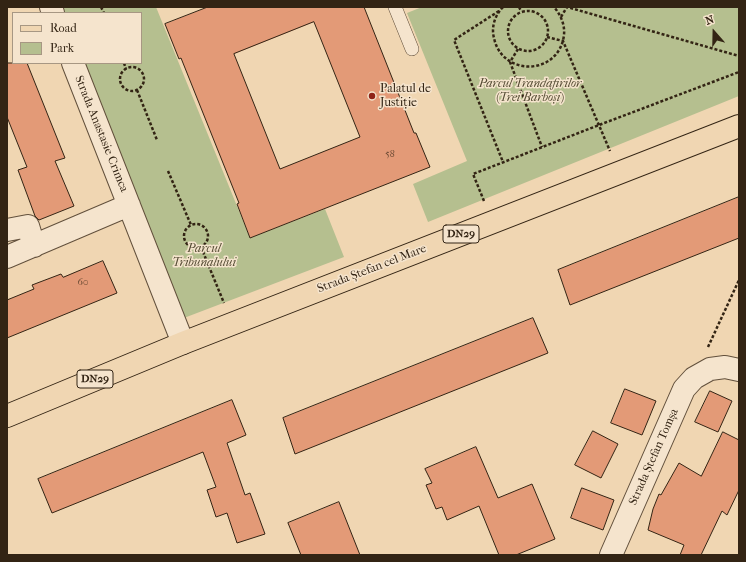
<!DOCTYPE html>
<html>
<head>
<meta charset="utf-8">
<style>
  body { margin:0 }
  #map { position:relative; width:746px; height:562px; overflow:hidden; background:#f0d6b2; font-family:"IM FELL French Canon",serif }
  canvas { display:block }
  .frame { position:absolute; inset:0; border:8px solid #332414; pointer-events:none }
  .legend { position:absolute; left:12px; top:12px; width:130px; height:52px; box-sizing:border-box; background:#f5e4cd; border:1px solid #a79783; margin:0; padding:5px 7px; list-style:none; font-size:12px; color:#332414 }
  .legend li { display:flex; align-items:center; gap:8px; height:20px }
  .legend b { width:20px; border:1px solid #a79783 }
  .north { position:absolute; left:694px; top:12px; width:40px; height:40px; -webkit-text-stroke:3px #f5e4cd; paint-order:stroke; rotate:340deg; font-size:11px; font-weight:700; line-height:16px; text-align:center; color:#332414 }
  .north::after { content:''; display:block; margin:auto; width:14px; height:18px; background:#332414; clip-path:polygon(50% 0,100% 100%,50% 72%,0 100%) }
</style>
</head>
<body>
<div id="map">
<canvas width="746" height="562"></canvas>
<div class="frame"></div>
<ul class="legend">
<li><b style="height:5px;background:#f0d6b2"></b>Road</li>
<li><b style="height:11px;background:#b5bf8f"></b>Park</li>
</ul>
<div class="north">N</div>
</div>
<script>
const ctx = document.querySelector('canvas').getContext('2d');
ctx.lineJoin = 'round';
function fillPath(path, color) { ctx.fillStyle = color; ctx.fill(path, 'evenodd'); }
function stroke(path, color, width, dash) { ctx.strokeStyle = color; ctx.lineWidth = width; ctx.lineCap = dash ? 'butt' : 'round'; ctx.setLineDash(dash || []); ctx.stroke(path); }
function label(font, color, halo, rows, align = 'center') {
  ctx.font = font + ' "IM FELL French Canon",serif'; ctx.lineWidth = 3; ctx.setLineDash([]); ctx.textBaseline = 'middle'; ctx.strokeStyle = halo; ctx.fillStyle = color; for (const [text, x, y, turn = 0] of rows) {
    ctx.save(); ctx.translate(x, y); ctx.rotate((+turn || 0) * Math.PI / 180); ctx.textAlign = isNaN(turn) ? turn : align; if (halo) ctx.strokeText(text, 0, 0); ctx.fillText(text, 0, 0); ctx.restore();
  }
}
fillPath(new Path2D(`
  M 61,7 L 156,7 L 250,238 L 325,209 L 344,257 L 176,321 L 74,63 L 141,63 L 141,13 L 55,13 Z
  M 422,7 L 739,7 L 739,96 L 428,222 L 413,184 L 467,161 L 407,13 Z`), '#b5bf8f');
const building = new Path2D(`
  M 208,7 L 364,7 L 414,133 L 416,133 L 430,167 L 250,238 L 237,204 L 239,203 L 181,58 L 179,59 L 165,24 ZM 314,22 L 360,137 L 280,169 L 234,54 Z
  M 7,63 L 27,63 L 65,158 L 55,161 L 74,206 L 39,220 L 35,216 L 18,170 L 27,167 L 7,117 Z
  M 739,197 L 739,238 L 570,305 L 558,270 Z
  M 103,261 L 117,293 L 7,338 L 7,300 L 34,289 L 32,285 L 61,274 L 63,277 Z
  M 533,318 L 548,353 L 295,454 L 283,418 Z
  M 625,389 L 656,401 L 642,435 L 611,423 Z
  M 710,391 L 732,401 L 718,432 L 695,422 Z
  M 232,400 L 246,435 L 227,443 L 245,495 L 250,493 L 265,534 L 237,543 L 227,513 L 216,517 L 207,490 L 216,487 L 203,452 L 52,513 L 38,479 Z
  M 593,431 L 618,444 L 601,478 L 575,465 Z
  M 723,432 L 739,440 L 739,490 L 727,515 L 722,511 L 701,555 L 680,555 L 684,545 L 648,530 L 653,509 L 659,494 L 661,495 L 679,463 L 701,476 Z
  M 476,447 L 498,498 L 532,484 L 555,539 L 516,555 L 499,555 L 479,506 L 447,520 L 442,507 L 436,509 L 426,485 L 432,483 L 425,469 Z
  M 582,488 L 614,500 L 603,530 L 571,518 Z
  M 339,502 L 360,555 L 301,555 L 288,523 Z`);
fillPath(building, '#e39a77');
stroke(building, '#332414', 1);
const service = new Path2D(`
  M 395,7 L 412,49`);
const minor = new Path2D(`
  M 51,7 L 53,13
  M 73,63 L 183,343
  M 7,230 L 28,226 L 34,246
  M 7,257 L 129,205
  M 611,555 L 684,389 L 694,378 L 710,369 L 725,367 L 739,370`);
const primary = new Path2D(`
  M 7,416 L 183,343 L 739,126`);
stroke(service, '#62503c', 14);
stroke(minor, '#62503c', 24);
stroke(primary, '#332414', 24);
stroke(new Path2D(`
  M 101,7 L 104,13
  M 503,7 C 495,15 491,27 494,38 C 502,77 559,76 564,35 C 565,25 561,15 554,7
  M 519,7 L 521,11
  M508 31a20 20 0 1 1 40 0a20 20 0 1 1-40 0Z
  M 499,11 L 454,40 L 503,162
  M 561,17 L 567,7 L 739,56
  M 547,37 L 563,41 L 610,151
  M 518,49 L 510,62 L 542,147
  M 124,63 L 126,69
  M120 79a12 12 0 1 1 24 0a12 12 0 1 1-24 0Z
  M 137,90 L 157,140
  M 168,171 L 191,225
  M 484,201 L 473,174 L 599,125 L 739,72
  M184 236a12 12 0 1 1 24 0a12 12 0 1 1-24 0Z
  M 201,247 L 224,303
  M 708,347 L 739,280`), '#332414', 2.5, [3, 2]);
stroke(service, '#f5e4cd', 13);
stroke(minor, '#f5e4cd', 22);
stroke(primary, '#f0d6b2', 22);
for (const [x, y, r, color] of [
  [372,96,4,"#8f2418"]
]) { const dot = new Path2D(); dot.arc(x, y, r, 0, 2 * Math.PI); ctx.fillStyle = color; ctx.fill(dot); stroke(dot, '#f5e4cd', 1.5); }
label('10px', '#5f422d', null, [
  ["58",390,155],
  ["60",83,283]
]);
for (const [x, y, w] of [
  [461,234,36],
  [95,379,36]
]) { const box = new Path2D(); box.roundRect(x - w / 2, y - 9, w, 18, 3); ctx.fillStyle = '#f5e4cd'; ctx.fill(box); stroke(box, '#332414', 1); }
label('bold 11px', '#332414', null, [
  ["DN29",461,234],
  ["DN29",95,379]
]);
label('italic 12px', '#544b33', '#f5e4cd', [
  ["Parcul Trandafirilor",530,84],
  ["(Trei Barboși)",530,98],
  ["Parcul",204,249],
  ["Tribunalului",204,263]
]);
label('12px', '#332414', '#f5e4cd', [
  ["Palatul de",380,89],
  ["Justiție",380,103]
], 'left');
label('12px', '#332414', '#f5e4cd', [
  ["Strada Anastasie Crimca",101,134,68],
  ["Strada Ștefan cel Mare",372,269,-21],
  ["Strada Ștefan Tomșa",654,457,-66]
]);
</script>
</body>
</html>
